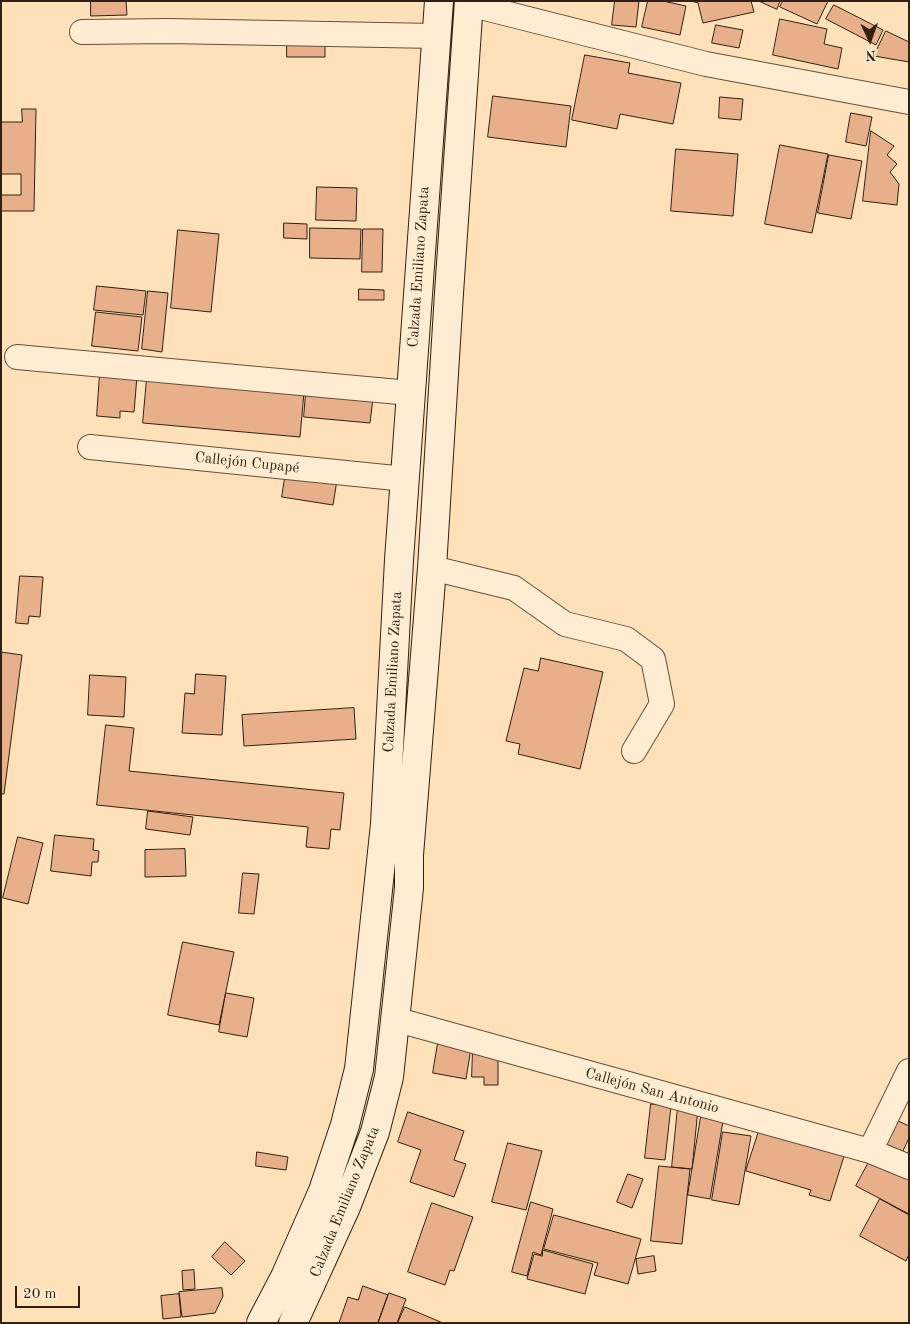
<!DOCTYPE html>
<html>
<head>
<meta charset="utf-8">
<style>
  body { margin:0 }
  #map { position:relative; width:910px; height:1324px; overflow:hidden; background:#ffe1b9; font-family:"Old Standard TT",serif }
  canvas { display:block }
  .frame { position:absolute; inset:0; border:2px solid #332012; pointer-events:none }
  .north { position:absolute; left:845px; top:15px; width:50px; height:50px; -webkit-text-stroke:4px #ffecd2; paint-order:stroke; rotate:177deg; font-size:14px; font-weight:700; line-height:20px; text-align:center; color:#332012 }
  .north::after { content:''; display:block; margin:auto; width:18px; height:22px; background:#332012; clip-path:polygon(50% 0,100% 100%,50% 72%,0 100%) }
  .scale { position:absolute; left:15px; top:1286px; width:65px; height:22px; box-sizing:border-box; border:2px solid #332012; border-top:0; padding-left:6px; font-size:15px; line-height:18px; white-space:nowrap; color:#332012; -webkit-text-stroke:4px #ffecd2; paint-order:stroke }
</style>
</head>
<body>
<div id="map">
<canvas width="910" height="1324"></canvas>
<div class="frame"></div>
<div class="north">N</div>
<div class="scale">20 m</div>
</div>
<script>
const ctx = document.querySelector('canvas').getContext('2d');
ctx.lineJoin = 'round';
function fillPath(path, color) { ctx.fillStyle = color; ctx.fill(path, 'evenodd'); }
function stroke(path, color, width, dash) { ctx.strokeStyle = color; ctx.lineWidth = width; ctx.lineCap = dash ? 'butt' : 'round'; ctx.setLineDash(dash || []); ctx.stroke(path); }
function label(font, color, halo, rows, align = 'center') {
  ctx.font = font + ' "Old Standard TT",serif'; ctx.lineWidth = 4; ctx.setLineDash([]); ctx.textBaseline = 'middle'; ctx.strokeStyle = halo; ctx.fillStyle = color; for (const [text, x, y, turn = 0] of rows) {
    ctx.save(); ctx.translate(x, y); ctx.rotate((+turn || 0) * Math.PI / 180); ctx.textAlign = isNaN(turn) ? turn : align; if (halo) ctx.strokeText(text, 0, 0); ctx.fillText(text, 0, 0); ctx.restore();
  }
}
const building = new Path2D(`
  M 91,1 L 126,1 L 127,15 L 91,16 Z
  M 615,1 L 639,1 L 636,27 L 612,25 Z
  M 648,1 L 663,1 L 686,6 L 680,35 L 642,27 Z
  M 690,1 L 751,1 L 754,12 L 703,23 L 698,3 Z
  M 759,1 L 780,1 L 777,9 Z
  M 783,1 L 828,1 L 817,24 L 780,7 Z
  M 834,5 L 883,30 L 876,45 L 826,19 Z
  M 780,19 L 827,29 L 824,44 L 842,48 L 838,69 L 773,55 Z
  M 716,25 L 743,30 L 739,48 L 712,43 Z
  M 886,31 L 909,42 L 909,62 L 874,56 Z
  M 287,38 L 325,38 L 325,57 L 287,57 Z
  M 585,55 L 630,63 L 628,73 L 681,83 L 673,124 L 620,114 L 617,129 L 572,120 Z
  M 493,96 L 571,106 L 566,147 L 488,137 Z
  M 720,97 L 743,99 L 741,120 L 719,118 Z
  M 22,109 L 36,109 L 34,211 L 1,211 L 1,195 L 21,195 L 21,174 L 1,174 L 1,122 L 22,122 Z
  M 851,113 L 872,117 L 866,146 L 846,142 Z
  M 871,131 L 894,146 L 887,155 L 897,164 L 890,172 L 899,184 L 897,205 L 863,201 Z
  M 780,145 L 828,154 L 812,233 L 765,224 Z
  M 676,149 L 738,154 L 733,216 L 671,211 Z
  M 829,155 L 862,161 L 851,219 L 818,213 Z
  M 317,187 L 357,188 L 356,221 L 316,220 Z
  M 284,223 L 307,224 L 307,239 L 284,238 Z
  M 310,228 L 361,229 L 360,259 L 310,258 Z
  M 363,229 L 383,229 L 382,272 L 362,272 Z
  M 178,230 L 219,234 L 211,312 L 171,308 Z
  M 97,286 L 146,291 L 143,315 L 94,310 Z
  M 359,289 L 384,290 L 384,300 L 359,300 Z
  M 148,291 L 168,293 L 162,352 L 142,349 Z
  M 96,312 L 142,317 L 138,351 L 92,346 Z
  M 100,374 L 137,376 L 134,412 L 120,411 L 120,418 L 97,416 Z
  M 147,378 L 304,392 L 300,437 L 143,423 Z
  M 306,393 L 373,398 L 370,423 L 304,417 Z
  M 286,472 L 337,480 L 333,505 L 282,497 Z
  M 20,576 L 43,577 L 40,617 L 29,616 L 28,624 L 16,623 Z
  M 1,652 L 22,655 L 4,794 L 1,794 Z
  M 541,658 L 603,672 L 580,769 L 518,754 L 520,744 L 506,741 L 524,668 L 538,671 Z
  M 196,674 L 226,676 L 222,735 L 182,733 L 185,693 L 194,694 Z
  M 90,675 L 126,677 L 124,717 L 88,715 Z
  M 354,708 L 356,739 L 244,746 L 242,715 Z
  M 106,725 L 134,728 L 129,771 L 344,793 L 340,830 L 331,829 L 329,849 L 306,847 L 308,827 L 97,805 Z
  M 148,811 L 193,817 L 190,835 L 146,829 Z
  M 55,835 L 94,839 L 93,850 L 99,851 L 98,862 L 92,862 L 91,876 L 51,871 Z
  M 18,837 L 43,843 L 28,904 L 3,898 Z
  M 185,849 L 186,876 L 145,877 L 145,850 Z
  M 243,873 L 259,874 L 254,914 L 239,913 Z
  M 183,942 L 234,952 L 219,1025 L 168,1015 Z
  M 226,993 L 254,998 L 247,1037 L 219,1032 Z
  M 438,1043 L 471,1048 L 466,1079 L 433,1073 Z
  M 473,1049 L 498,1050 L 498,1085 L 484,1085 L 484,1077 L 472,1077 Z
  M 651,1104 L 671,1106 L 665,1160 L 645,1158 Z
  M 678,1107 L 698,1109 L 692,1169 L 672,1167 Z
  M 702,1111 L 724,1115 L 710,1199 L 688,1195 Z
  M 408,1112 L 464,1131 L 454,1160 L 466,1164 L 454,1197 L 410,1182 L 421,1150 L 398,1142 Z
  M 894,1119 L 909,1126 L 909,1138 L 901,1155 L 881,1146 Z
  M 760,1128 L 845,1153 L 830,1201 L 809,1195 L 811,1190 L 746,1171 Z
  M 723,1132 L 751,1136 L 739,1205 L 712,1200 Z
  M 508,1143 L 542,1151 L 526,1210 L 492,1202 Z
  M 257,1152 L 288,1157 L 286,1170 L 256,1166 Z
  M 869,1162 L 887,1171 L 889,1167 L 909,1177 L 909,1214 L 856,1186 Z
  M 659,1166 L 690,1169 L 682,1244 L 651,1241 Z
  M 628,1174 L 643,1179 L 632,1208 L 617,1202 Z
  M 880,1199 L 909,1215 L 909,1254 L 906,1261 L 860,1236 Z
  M 531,1202 L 553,1209 L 541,1255 L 533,1252 L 527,1276 L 512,1272 Z
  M 432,1203 L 473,1217 L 454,1271 L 450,1270 L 445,1285 L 408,1272 Z
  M 554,1215 L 641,1239 L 628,1284 L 594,1275 L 598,1263 L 544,1249 Z
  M 225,1242 L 245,1261 L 231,1275 L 212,1257 Z
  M 543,1250 L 593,1264 L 585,1294 L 527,1279 L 534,1254 L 542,1256 Z
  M 654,1256 L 656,1271 L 638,1274 L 636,1259 Z
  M 194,1270 L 195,1289 L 183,1290 L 182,1271 Z
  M 363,1286 L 388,1295 L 378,1323 L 339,1323 L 348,1297 L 358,1300 Z
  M 222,1288 L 223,1296 L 215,1313 L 182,1317 L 179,1292 Z
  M 389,1293 L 406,1299 L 397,1323 L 378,1323 Z
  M 179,1294 L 181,1317 L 163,1319 L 161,1296 Z
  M 405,1307 L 443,1323 L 398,1323 Z`);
fillPath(building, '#e7af8a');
stroke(building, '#332012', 1);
const minor = new Path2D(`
  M 469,4 L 706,64 L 909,102
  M 82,32 L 168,31 L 436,36
  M 17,357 L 410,393
  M 90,447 L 405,479
  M 432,568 L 514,588 L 565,624 L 626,639 L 653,659 L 662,704 L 634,751
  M 394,1019 L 870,1151 L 909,1167
  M 870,1151 L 909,1071`);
const secondary = new Path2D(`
  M 261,1323 L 285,1277 L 323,1191 L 345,1125 L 359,1069 L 385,824 L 399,560 L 439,1
  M 293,1323 L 346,1207 L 375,1132 L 389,1077 L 409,888 L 409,855 L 432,568 L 449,293 L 469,1`);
stroke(minor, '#66503c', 26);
stroke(secondary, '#332012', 30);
stroke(minor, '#ffecd2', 24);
stroke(secondary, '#ffecd2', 28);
label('15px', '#332012', '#ffecd2', [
  ["Calzada Emiliano Zapata",419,267,-86],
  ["Callejón Cupapé",247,463,6],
  ["Calzada Emiliano Zapata",393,672,-87],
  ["Callejón San Antonio",652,1091,15],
  ["Calzada Emiliano Zapata",345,1202,-68]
]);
</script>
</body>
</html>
